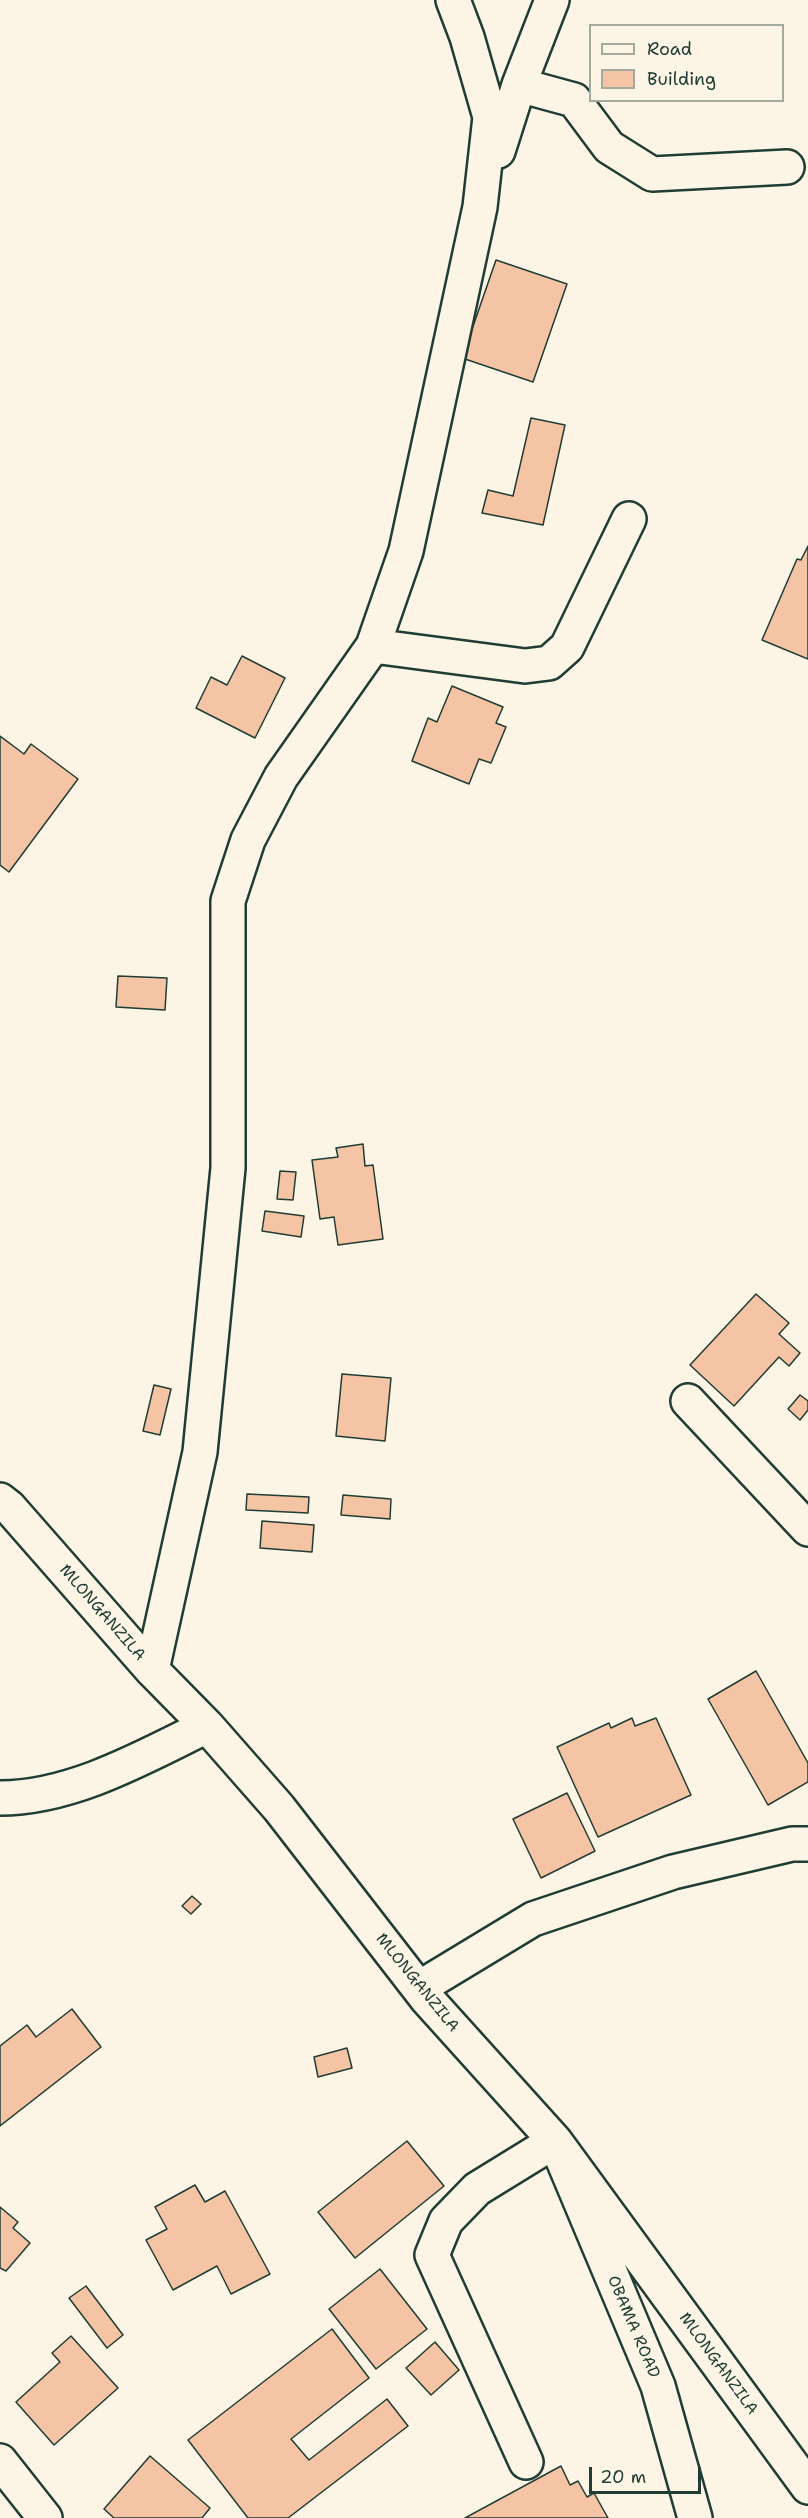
<!DOCTYPE html>
<html>
<head>
<meta charset="utf-8">
<style>
  body { margin:0 }
  #map { position:relative; width:808px; height:2518px; overflow:hidden; background:#fcf5e5; font-family:"Shantell Sans",sans-serif }
  canvas { display:block }
  .legend { position:absolute; left:589px; top:24px; width:195px; height:78px; box-sizing:border-box; background:#fcf5e5; border:2px solid #a4ab9e; margin:0; padding:8px 10px; list-style:none; font-size:18px; color:#1f3d34 }
  .legend li { display:flex; align-items:center; gap:12px; height:30px }
  .legend b { width:30px; border:2px solid #a4ab9e }
  .scale { position:absolute; left:589px; top:2467px; width:112px; height:27px; box-sizing:border-box; border:3px solid #1f3d34; border-top:0; padding-left:8px; font-size:18px; line-height:21px; white-space:nowrap; color:#1f3d34; -webkit-text-stroke:4px #fcf5e5; paint-order:stroke }
</style>
</head>
<body>
<div id="map">
<canvas width="808" height="2518"></canvas>
<ul class="legend">
<li><b style="height:8px;background:#fcf5e5"></b>Road</li>
<li><b style="height:16px;background:#f5c4a5"></b>Building</li>
</ul>
<div class="scale">20 m</div>
</div>
<script>
const ctx = document.querySelector('canvas').getContext('2d');
ctx.lineJoin = 'round';
function fillPath(path, color) { ctx.fillStyle = color; ctx.fill(path, 'evenodd'); }
function stroke(path, color, width, dash) { ctx.strokeStyle = color; ctx.lineWidth = width; ctx.lineCap = dash ? 'butt' : 'round'; ctx.setLineDash(dash || []); ctx.stroke(path); }
function label(font, color, halo, rows, align = 'center') {
  ctx.font = font + ' "Shantell Sans",sans-serif'; ctx.lineWidth = 4.5; ctx.setLineDash([]); ctx.textBaseline = 'middle'; ctx.strokeStyle = halo; ctx.fillStyle = color; for (const [text, x, y, turn = 0] of rows) {
    ctx.save(); ctx.translate(x, y); ctx.rotate((+turn || 0) * Math.PI / 180); ctx.textAlign = isNaN(turn) ? turn : align; if (halo) ctx.strokeText(text, 0, 0); ctx.fillText(text, 0, 0); ctx.restore();
  }
}
const building = new Path2D(`
  M 496,260 L 567,284 L 533,382 L 462,358 Z
  M 531,418 L 565,425 L 543,525 L 482,513 L 488,490 L 513,496 Z
  M 808,546 L 808,659 L 762,640 L 797,559 L 801,560 Z
  M 242,656 L 285,678 L 255,738 L 196,708 L 211,677 L 227,685 Z
  M 452,686 L 503,707 L 496,723 L 506,727 L 491,763 L 479,759 L 469,784 L 412,761 L 428,718 L 437,722 Z
  M 0,736 L 24,754 L 31,744 L 78,779 L 9,872 L 0,865 Z
  M 118,976 L 167,978 L 165,1010 L 116,1007 Z
  M 363,1144 L 365,1166 L 373,1165 L 383,1239 L 338,1245 L 334,1217 L 320,1219 L 312,1160 L 338,1157 L 336,1148 Z
  M 280,1171 L 296,1172 L 293,1200 L 277,1199 Z
  M 265,1211 L 304,1216 L 301,1237 L 262,1231 Z
  M 756,1294 L 789,1323 L 779,1334 L 800,1353 L 789,1366 L 779,1357 L 734,1406 L 690,1365 Z
  M 342,1374 L 391,1378 L 385,1441 L 336,1436 Z
  M 154,1385 L 171,1389 L 160,1435 L 143,1431 Z
  M 800,1395 L 808,1401 L 808,1410 L 800,1420 L 788,1409 Z
  M 247,1494 L 309,1497 L 308,1513 L 246,1510 Z
  M 343,1495 L 391,1499 L 390,1519 L 341,1515 Z
  M 262,1521 L 314,1525 L 312,1552 L 260,1548 Z
  M 756,1671 L 808,1763 L 808,1782 L 768,1805 L 708,1699 Z
  M 632,1718 L 635,1726 L 656,1718 L 691,1795 L 598,1837 L 557,1747 L 609,1723 L 611,1728 Z
  M 567,1793 L 595,1851 L 541,1878 L 513,1819 Z
  M 192,1896 L 201,1904 L 191,1914 L 182,1906 Z
  M 72,2009 L 101,2047 L 0,2126 L 0,2046 L 27,2025 L 36,2037 Z
  M 347,2048 L 352,2068 L 318,2077 L 314,2057 Z
  M 407,2141 L 444,2186 L 355,2258 L 318,2212 Z
  M 195,2185 L 205,2202 L 225,2191 L 270,2274 L 231,2294 L 217,2266 L 173,2290 L 146,2240 L 167,2229 L 155,2207 Z
  M 0,2207 L 18,2222 L 13,2228 L 30,2243 L 6,2271 L 0,2268 Z
  M 380,2269 L 427,2329 L 376,2369 L 329,2309 Z
  M 86,2286 L 123,2335 L 107,2348 L 69,2298 Z
  M 332,2329 L 369,2378 L 291,2439 L 309,2460 L 387,2399 L 408,2426 L 288,2518 L 248,2518 L 188,2440 Z
  M 71,2336 L 118,2388 L 54,2445 L 16,2402 L 60,2362 L 52,2353 Z
  M 435,2342 L 459,2370 L 431,2395 L 406,2368 Z
  M 150,2456 L 210,2508 L 202,2518 L 114,2518 L 104,2509 Z
  M 561,2466 L 570,2485 L 578,2481 L 587,2497 L 594,2493 L 608,2518 L 465,2518 Z`);
fillPath(building, '#f5c4a5');
stroke(building, '#1f3d34', 1.5);
const minor = new Path2D(`
  M 519,85 L 574,100 L 609,147 L 652,174 L 787,167
  M 498,151 L 519,85 L 552,0
  M 373,646 L 525,666 L 549,663 L 567,647 L 629,519
  M 688,1401 L 808,1529
  M 0,1500 L 9,1507 L 152,1670 L 207,1726 L 279,1808 L 427,1999 L 555,2141 L 808,2487
  M 152,1670 L 200,1452 L 228,1168 L 228,901 L 248,840 L 281,777 L 373,646 L 406,551 L 480,207 L 490,117 L 467,37 L 453,0
  M 0,1798 C 72,1798 144,1757 207,1726
  M 419,1988 L 533,1919 L 673,1872 L 792,1844 L 808,1844
  M 0,2461 L 45,2518
  M 526,2462 L 432,2255 L 446,2221 L 477,2189 L 555,2141 L 658,2386 L 695,2518`);
stroke(minor, '#1f3d34', 38);
stroke(minor, '#fcf5e5', 33);
label('16px', '#1f3d34', '#fcf5e5', [
  ["MLONGANZILA",102,1613,49],
  ["MLONGANZILA",417,1983,51],
  ["OBAMA ROAD",633,2327,67],
  ["MLONGANZILA",718,2364,54]
]);
</script>
</body>
</html>
